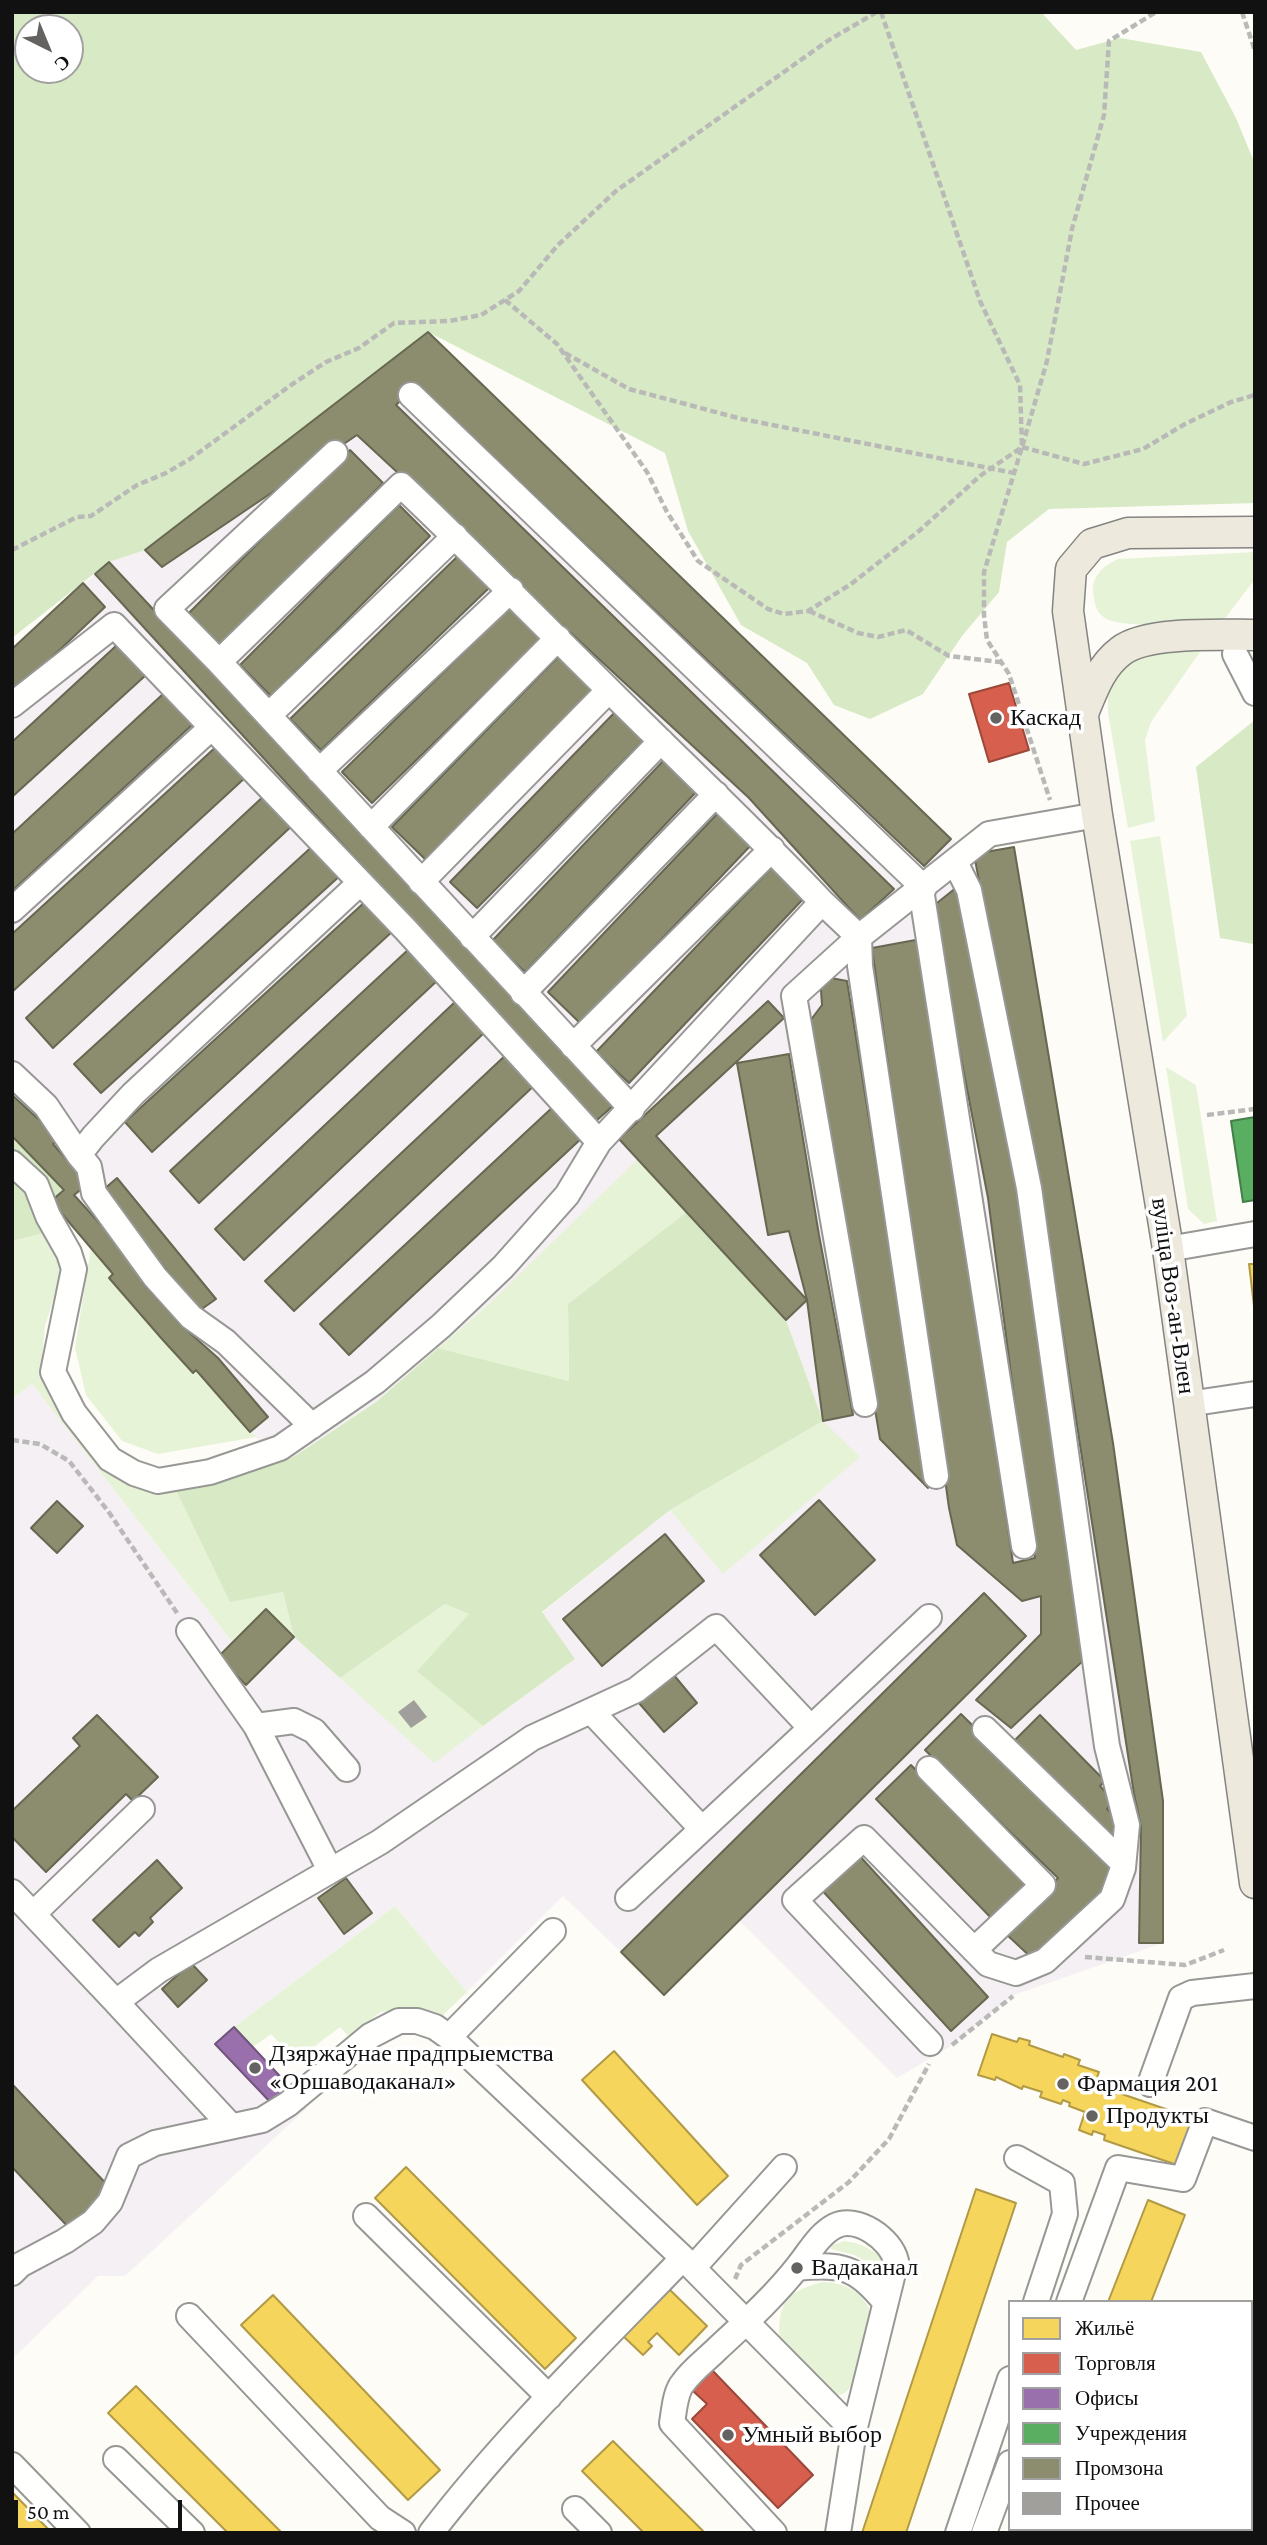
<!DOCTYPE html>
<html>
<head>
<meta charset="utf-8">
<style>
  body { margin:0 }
  #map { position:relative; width:1267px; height:2545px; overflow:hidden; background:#fdfcf7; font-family:"Crimson Pro",serif }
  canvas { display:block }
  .frame { position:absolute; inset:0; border:14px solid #111; pointer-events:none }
  .legend { position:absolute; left:1008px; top:2300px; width:245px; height:231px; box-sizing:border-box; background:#fff; border:2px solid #a0a0a0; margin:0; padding:9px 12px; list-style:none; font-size:21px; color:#111 }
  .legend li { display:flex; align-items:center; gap:14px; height:35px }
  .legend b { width:35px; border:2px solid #a0a0a0 }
  .north { position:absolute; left:14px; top:14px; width:70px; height:70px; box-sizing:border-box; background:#fff; border:2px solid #a0a0a0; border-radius:50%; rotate:137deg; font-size:19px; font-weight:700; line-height:28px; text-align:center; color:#111 }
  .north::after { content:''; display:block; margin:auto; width:24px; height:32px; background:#646362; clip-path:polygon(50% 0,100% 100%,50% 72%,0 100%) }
  .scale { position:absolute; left:14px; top:2500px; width:168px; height:32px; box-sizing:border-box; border:4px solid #111; border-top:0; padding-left:9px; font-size:21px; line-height:24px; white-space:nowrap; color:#111; -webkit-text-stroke:5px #fff; paint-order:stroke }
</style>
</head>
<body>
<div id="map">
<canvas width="1267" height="2545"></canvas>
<div class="frame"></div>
<ul class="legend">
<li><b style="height:19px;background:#f6d55c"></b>Жильё</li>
<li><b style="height:19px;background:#d6604d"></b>Торговля</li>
<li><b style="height:19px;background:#9970ab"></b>Офисы</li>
<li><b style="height:19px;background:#5aae61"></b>Учреждения</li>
<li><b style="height:19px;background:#8c8c6e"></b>Промзона</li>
<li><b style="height:19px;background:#a19f9c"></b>Прочее</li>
</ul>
<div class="north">С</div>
<div class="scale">50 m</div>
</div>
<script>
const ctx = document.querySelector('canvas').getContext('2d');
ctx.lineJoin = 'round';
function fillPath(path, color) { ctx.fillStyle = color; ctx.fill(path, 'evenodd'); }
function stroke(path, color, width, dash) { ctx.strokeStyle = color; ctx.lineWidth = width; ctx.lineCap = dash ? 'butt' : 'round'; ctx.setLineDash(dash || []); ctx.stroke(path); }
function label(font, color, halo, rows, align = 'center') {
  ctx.font = font + ' "Crimson Pro",serif'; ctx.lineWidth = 7; ctx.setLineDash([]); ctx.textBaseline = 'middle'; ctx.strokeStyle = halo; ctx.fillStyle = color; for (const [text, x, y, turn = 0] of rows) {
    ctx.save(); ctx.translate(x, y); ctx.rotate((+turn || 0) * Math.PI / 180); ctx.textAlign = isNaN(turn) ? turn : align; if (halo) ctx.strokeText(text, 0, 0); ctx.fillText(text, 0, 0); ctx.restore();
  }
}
fillPath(new Path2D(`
  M 428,332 L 951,839 L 975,854 L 1014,847 L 1163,1801 L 1163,1943 L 1014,1995 L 948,2048 L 897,2078 L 739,1920 L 621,1952 L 563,1896 L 467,1992 L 395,1906 L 234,2027 L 307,2108 L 125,2276 L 98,2276 L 12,2359 L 12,1399 L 32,1384 L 232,1642 L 266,1609 L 294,1637 L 434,1762 L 575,1659 L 542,1613 L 670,1510 L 724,1573 L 823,1421 L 786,1320 L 490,1303 L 376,1402 L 295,1456 L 280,1462 L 193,1373 L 109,1278 L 113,1274 L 51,1201 L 64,1189 L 12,1136 L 12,649 L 109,562 L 145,550 Z`), '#f5f0f3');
fillPath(new Path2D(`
  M 1255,552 L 1255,579 L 1223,621 C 1197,622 1125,630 1105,618 C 1095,612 1094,601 1093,590 C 1093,574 1105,565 1118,559 Z
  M 1202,649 L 1151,722 L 1145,740 L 1155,821 L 1128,828 L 1108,713 L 1108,690 L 1114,673 L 1149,650 Z
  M 1160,836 L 1187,1016 L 1163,1042 L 1130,841 Z
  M 1166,1067 L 1196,1085 L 1217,1221 L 1204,1224 L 1188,1209 Z
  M 638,1159 L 687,1212 L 568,1304 L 569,1381 L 438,1348 L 490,1303 Z
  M 48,1232 L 61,1274 L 45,1326 L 41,1373 L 110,1471 L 175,1488 L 283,1592 L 294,1637 L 266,1609 L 233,1643 L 32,1384 L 12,1399 L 12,1241 Z
  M 91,1248 L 113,1274 L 109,1278 L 193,1372 L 196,1370 L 256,1437 L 158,1454 L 122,1441 L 86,1395 L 75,1348 Z
  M 823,1421 L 860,1457 L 723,1574 L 670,1510 Z
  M 445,1604 L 470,1614 L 418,1671 L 483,1726 L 434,1763 L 340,1678 Z
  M 395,1906 L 467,1992 L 441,2017 L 418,2008 L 381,2012 L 348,2036 L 340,2027 L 295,2061 L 271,2034 L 253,2047 L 234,2027 Z
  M 844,2241 C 861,2243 875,2249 885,2264 L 883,2270 L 854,2255 L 831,2249 L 830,2246 Z
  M 822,2282 C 845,2282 866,2293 872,2317 L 852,2385 C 846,2393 843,2396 833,2394 C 821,2382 789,2357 782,2344 C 778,2336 779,2327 780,2318 C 784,2294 801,2288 822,2282 Z`), '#e7f3d7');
fillPath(new Path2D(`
  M 12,12 L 1041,12 L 1076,50 L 1120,38 L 1201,52 L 1236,118 L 1255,164 L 1255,503 L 1049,509 L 1007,542 L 999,592 L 962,636 L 923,694 L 870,719 L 834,705 L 807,663 L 741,625 L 688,531 L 665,453 L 428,332 L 145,550 L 109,562 L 12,638 ZM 28,28 L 70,28 L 70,70 L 28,70 Z
  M 1255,720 L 1255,926 L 1253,944 L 1220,938 L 1196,767 Z
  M 12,1136 L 64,1190 L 51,1201 L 48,1232 L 12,1241 Z
  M 687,1212 L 786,1320 L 823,1421 L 670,1510 L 542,1612 L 575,1659 L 483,1726 L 417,1671 L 469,1614 L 445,1604 L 340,1678 L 294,1637 L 283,1592 L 230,1602 L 175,1488 L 280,1462 L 295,1456 L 376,1402 L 438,1348 L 569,1381 L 568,1304 Z`), '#d8eac5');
const homes = new Path2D(`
  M 1249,1264 L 1255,1264 L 1255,1306 L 1254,1306 Z
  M 992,2034 L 1017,2042 L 1019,2038 L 1030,2041 L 1029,2045 L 1063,2057 L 1064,2054 L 1080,2060 L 1078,2065 L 1099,2072 L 1093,2089 L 1114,2096 L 1116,2092 L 1192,2118 L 1189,2125 L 1196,2128 L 1183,2167 L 1104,2140 L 1105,2135 L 1093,2131 L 1092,2135 L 1079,2130 L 1085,2112 L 1069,2106 L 1070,2103 L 1063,2100 L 1061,2104 L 1040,2097 L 1042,2092 L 1023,2086 L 1022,2089 L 996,2077 L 995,2080 L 978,2075 Z
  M 614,2051 L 728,2176 L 697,2205 L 582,2080 Z
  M 406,2167 L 576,2338 L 545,2369 L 375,2198 Z
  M 976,2189 L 1016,2203 L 906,2533 L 862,2533 Z
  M 1148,2200 L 1185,2215 L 1151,2302 L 1108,2302 Z
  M 668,2288 L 707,2326 L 679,2355 L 657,2333 L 648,2342 L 652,2346 L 643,2355 L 623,2336 Z
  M 273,2295 L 440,2470 L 408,2500 L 241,2325 Z
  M 136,2386 L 282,2533 L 228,2533 L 108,2413 Z
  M 613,2441 L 705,2533 L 644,2533 L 582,2471 Z
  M 12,2492 L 52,2533 L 12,2533 Z
  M 1017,2529 L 1060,2529 L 1058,2533 L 1016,2533 Z`);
fillPath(homes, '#f6d55c');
stroke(homes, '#b19a46', 2);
const shops = new Path2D(`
  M 1009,683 L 1029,750 L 989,762 L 969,694 Z
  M 712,2370 L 813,2475 L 778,2508 L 692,2419 L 707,2404 L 692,2390 Z`);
fillPath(shops, '#d6604d');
stroke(shops, '#9b483b', 2);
const offices = new Path2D(`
  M 234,2027 L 291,2088 L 273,2105 L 215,2044 Z`);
fillPath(offices, '#9970ab');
stroke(offices, '#70547d', 2);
const public = new Path2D(`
  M 1255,1117 L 1255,1200 L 1243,1202 L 1231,1121 Z`);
fillPath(public, '#5aae61');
stroke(public, '#447f49', 2);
const industry = new Path2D(`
  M 428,332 L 951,839 L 924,866 L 417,384 L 396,405 L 894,889 L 860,920 L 749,798 L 357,435 L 162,567 L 145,550 Z
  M 350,450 L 383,483 L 219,649 L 186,616 Z
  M 399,505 L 430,536 L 271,696 L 240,665 Z
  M 460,554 L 491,586 L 321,750 L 290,719 Z
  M 109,562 L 615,1104 L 596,1121 L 95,574 Z
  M 83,583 L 105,607 L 12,695 L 12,649 Z
  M 514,603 L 545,635 L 372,803 L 342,772 Z
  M 117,645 L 146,675 L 12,797 L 12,742 Z
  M 558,657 L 592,690 L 426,860 L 392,827 Z
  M 163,694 L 192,725 L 12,891 L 12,834 Z
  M 619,708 L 648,736 L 477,908 L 450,882 Z
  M 218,745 L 247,776 L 12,992 L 12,934 Z
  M 666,758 L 699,789 L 525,972 L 492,941 Z
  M 267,793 L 295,823 L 53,1048 L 26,1018 Z
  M 719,812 L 753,843 L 581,1024 L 548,992 Z
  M 316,843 L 343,873 L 101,1093 L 74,1064 Z
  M 1014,847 L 1113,1443 L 1163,1801 L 1163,1943 L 1139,1943 L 1141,1827 L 1134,1794 L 1061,1322 L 974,854 Z
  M 773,866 L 805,897 L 629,1083 L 596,1052 Z
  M 957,887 L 1020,1188 L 1087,1657 L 1011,1728 L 976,1700 L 1041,1634 L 1041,1596 L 1022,1601 L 957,1545 L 949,1508 L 872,948 L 921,939 L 1013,1563 L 1035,1558 L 988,1198 L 932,907 Z
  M 367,900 L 394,930 L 152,1152 L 125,1122 Z
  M 410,948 L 439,979 L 199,1203 L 170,1171 Z
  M 820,976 L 847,981 L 928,1488 L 880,1439 L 810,1021 L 822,1005 Z
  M 456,1001 L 485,1032 L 244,1260 L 215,1229 Z
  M 768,1001 L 784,1018 L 656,1136 L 807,1300 L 786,1320 L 619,1139 Z
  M 509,1052 L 538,1082 L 294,1311 L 265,1281 Z
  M 789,1054 L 819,1235 L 853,1415 L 823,1421 L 807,1300 L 789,1231 L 768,1235 L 737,1063 Z
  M 12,1095 L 59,1138 L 53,1144 L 88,1184 L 74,1195 L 132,1259 L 143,1283 L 181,1325 L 218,1358 L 268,1417 L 250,1432 L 196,1370 L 193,1373 L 162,1339 L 109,1278 L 113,1274 L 51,1201 L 64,1190 L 12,1136 Z
  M 555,1105 L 584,1136 L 349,1355 L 320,1324 Z
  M 117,1178 L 216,1299 L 199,1311 L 103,1190 Z
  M 819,1500 L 875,1560 L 815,1615 L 760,1555 Z
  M 57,1501 L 83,1526 L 57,1553 L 31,1528 Z
  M 665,1534 L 704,1581 L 602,1666 L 563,1619 Z
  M 984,1593 L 1026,1636 L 664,1995 L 621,1952 Z
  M 266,1609 L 294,1637 L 246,1685 L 218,1657 Z
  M 673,1674 L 697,1703 L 664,1732 L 639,1703 Z
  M 961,1714 L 1118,1869 L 1087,1912 L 1035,1961 L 1005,1933 L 1058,1878 L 925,1750 Z
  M 97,1715 L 158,1777 L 133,1801 L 126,1794 L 46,1872 L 12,1837 L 12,1811 L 80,1746 L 73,1738 Z
  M 1040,1715 L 1105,1781 L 1100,1786 L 1114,1801 L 1107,1809 L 1123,1825 L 1106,1843 L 1010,1745 Z
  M 911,1765 L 1032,1890 L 997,1924 L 876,1799 Z
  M 857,1853 L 988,1997 L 951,2031 L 819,1887 Z
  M 157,1860 L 182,1888 L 150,1918 L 153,1922 L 139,1936 L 135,1932 L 119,1947 L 93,1920 Z
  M 346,1878 L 372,1913 L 344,1934 L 318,1898 Z
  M 191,1963 L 207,1980 L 178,2007 L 162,1989 Z
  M 12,2084 L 113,2191 L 71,2230 L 12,2167 Z`);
fillPath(industry, '#8c8c6e');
stroke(industry, '#676752', 2);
fillPath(new Path2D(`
  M 414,1700 L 427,1717 L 411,1728 L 398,1712 Z`), '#a19f9c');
const minor = new Path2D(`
  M 411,395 L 924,888
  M 1235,654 L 1255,693
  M 219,662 L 167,609 L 335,453
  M 12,705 L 114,625 L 407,931 L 599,1142 L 822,902 L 859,937 L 989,834 L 1097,815
  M 269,715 L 455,536
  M 319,771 L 511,590
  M 371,827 L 558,638
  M 421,882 L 609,690
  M 921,889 L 1024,1546
  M 12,910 L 212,727
  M 472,937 L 661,741
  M 859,937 L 860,966 L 936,1476
  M 859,937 L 794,996 L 865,1404
  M 523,993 L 716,794
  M 573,1046 L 772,849
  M 12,1074 L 46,1106 L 79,1155 L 93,1137 L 133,1094 L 360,883
  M 632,1109 L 219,662 L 401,485 C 472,552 540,622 610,691 C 680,761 753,829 822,902
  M 79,1155 L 89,1167 L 94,1193 L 155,1277 L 191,1317 L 226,1342 L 312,1426
  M 12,1163 L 36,1185 L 48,1216 L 69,1253 L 74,1269 L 53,1372 L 74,1413 L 110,1459 L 134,1473 L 158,1481 L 210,1472 L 280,1448 L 375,1382 L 441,1326 L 503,1267 L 567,1195 L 599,1142
  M 1168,1249 L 1255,1234
  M 1188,1404 L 1255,1394
  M 189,1631 L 256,1726 L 330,1870
  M 591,1711 L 702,1829
  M 256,1726 L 294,1721 L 314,1731 L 347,1769
  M 811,1728 L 929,1617
  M 985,1729 L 1123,1863
  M 929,1769 L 1043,1885 L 974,1950
  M 12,1892 L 116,2002
  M 33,1914 L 142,1809
  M 449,2037 L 553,1931
  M 930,2043 L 795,1900 L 864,1838 L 988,1964 L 1016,1973 L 1045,1961 L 1112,1899 L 1123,1868 L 1127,1825 L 1107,1746 L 1029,1188 L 969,890 L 955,862
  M 1150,2084 L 1181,1998 L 1192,1993 L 1255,1986
  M 231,2126 L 116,2002 L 159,1970 L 380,1842 L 532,1738 L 636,1690 L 716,1627 L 811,1728 L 628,1898
  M 1017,2158 L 1062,2183 L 1065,2214 L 1036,2302
  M 366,2216 L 549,2397
  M 693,2268 L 784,2167
  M 797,2268 C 841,2263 857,2267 885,2302
  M 12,2273 L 20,2265 L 65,2241 L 93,2222 L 110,2202 L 129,2156 L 155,2143 L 262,2120 L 288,2104 L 370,2036 L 399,2021 L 417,2021 L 435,2027 L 449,2037 L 683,2258 L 854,2431
  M 1069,2302 L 1118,2168 L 1183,2179 L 1205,2121 L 1255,2138
  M 189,2316 L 380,2518 L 403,2533
  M 116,2459 L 192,2533
  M 12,2465 L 78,2533
  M 575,2509 L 599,2533
  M 431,2533 C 507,2434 597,2347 683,2258
  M 774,2533 L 672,2423 C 674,2412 675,2392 683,2383 C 692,2370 706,2360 717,2349 C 745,2323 775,2296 799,2265 C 809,2253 819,2234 835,2226 C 857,2215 891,2239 896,2261 L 854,2431 L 838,2533
  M 958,2533 L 1010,2379
  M 984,2533 L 1010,2463`);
const major = new Path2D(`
  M 1255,532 L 1128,533 L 1092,544 L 1071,569 L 1068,611 L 1097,815 L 1168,1249 L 1255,1883
  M 1084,711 C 1093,689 1101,666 1121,651 C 1146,631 1222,635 1255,635`);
stroke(minor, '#979795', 28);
stroke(major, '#858482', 33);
stroke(new Path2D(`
  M 881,12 L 980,301 L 1020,385 L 1022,447 L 984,572 L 984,615 L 987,640 L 1009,674 L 1050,800
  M 1242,12 L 1255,51
  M 505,300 L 557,344 L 647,472 L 667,512 L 698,561 L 768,609 L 784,614 L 808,611 L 851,584 L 919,531 L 980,476 L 1022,447 L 1047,361 L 1072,229 L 1104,115 L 1109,41 L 1156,12
  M 565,353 L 629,389 L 742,419 L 1014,473
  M 1022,447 L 1084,464 L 1143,449 L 1185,424 L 1231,402 L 1255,395
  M 12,550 L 77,517 L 91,516 L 137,485 L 166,473 L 190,459 L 291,385 L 326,362 L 359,348 L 394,323 L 449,321 L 481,315 L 519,291 L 558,245 L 616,191 L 829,40 L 877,12
  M 809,611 L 858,633 L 878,637 L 906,630 L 949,656 L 1000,662
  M 1207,1115 L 1255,1109
  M 12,1440 L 40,1444 L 69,1461 L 108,1511 L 177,1613
  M 1085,1957 L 1185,1965 L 1224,1950
  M 952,2045 L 1013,1996
  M 735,2279 L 741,2265 L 849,2182 L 889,2139 L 929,2064`), '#b9b9b8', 4.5, [7, 3.5]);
stroke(minor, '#fffffe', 24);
stroke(major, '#ede9dc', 30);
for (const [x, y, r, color] of [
  [996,718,7,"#646362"],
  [255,2068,7,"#646362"],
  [1063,2084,7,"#646362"],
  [1092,2116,7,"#646362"],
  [797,2268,7,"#646362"],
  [728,2435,7,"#646362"]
]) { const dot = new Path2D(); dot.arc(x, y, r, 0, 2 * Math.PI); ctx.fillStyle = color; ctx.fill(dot); stroke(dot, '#fff', 2.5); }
label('24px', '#111', '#fff', [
  ["Каскад",1010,718],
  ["Дзяржаўнае прадпрыемства",269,2054],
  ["«Оршаводаканал»",269,2082],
  ["Фармация 201",1077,2084],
  ["Продукты",1106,2116],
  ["Вадаканал",811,2268],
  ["Умный выбор",742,2435]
], 'left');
label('24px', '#111', '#fff', [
  ["вуліца Воз-ан-Влен",1173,1296,82]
]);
</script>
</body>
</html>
